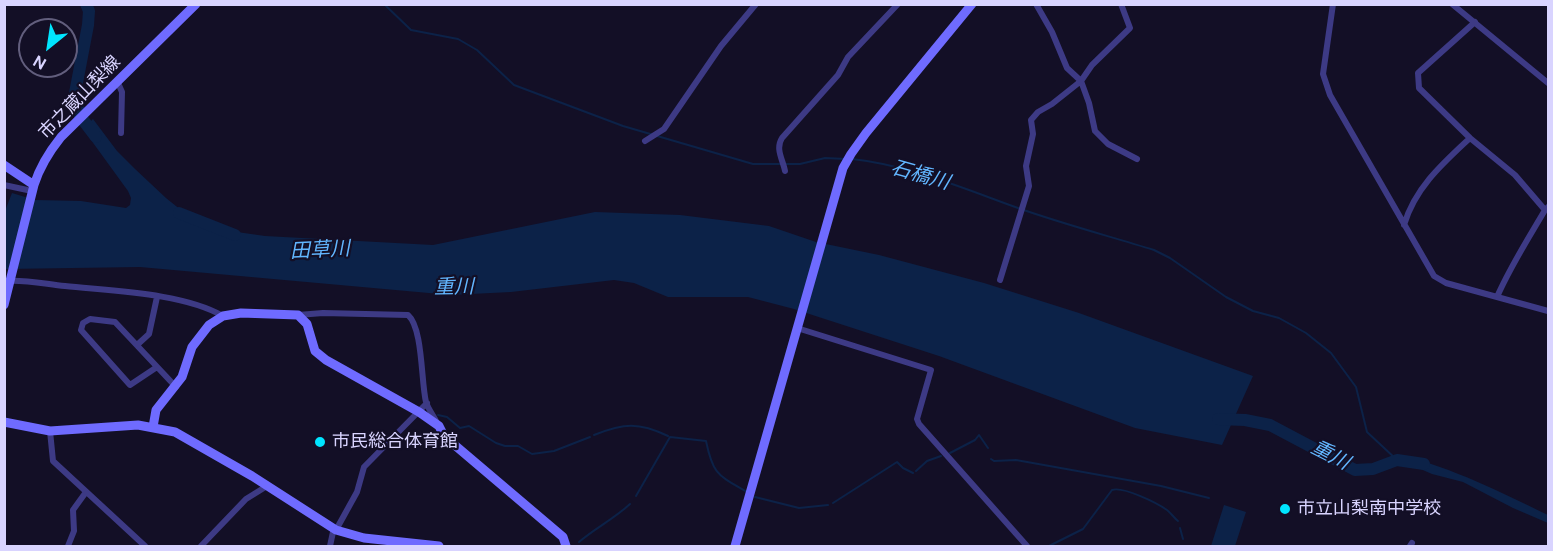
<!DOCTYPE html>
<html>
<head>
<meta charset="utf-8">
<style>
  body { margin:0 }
  #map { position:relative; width:1553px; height:551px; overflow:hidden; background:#130f26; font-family:"DM Sans",sans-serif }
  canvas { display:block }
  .frame { position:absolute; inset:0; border:6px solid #d9d4ff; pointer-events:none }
  .north { position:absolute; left:18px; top:18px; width:60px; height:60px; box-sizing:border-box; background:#130f26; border:2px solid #625e7d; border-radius:50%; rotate:210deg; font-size:16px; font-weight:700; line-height:24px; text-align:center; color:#d9d4ff }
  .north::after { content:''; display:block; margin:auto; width:21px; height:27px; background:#00e5ff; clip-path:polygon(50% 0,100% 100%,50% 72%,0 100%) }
</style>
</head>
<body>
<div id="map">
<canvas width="1553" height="551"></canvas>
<div class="frame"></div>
<div class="north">N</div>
</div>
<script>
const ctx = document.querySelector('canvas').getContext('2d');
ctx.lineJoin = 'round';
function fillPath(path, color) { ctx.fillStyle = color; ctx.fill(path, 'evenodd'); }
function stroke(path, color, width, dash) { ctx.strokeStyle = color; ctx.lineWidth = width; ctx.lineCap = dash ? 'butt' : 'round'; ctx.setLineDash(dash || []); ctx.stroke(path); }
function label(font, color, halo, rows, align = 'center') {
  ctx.font = font + ' "DM Sans","Noto Sans JP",sans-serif'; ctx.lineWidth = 4.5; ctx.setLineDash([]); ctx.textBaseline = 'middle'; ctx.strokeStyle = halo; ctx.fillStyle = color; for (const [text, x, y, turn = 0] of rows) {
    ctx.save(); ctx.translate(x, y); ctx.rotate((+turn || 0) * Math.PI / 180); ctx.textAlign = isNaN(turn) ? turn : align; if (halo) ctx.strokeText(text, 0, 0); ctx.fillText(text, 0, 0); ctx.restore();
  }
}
fillPath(new Path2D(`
  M 93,119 L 117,151 L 134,168 L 166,198 L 202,227 L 265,236 L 433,245 L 595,212 L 680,215 L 769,226 L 816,242 L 879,255 L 984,283 L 1079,313 L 1253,376 L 1222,445 L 1135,428 L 939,356 L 794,309 L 748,297 L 668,297 L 634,283 L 614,280 L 511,292 L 451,295 L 140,267 L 5,269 L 5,211 L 12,193 L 35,200 L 81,201 L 126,208 L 130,205 L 131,198 L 128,191 L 83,129 Z
  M 1401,455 C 1453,468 1500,492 1548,515 L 1548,523 L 1513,508 L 1463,482 L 1432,474 L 1416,467 Z
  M 1224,505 L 1246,512 L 1235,546 L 1211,546 Z`), '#0c2248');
stroke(new Path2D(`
  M 384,4 L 411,30 L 458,39 L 477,50 L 514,85 L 623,126 L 753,164 L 800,164 L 825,158 L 846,159
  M 852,159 C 909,165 965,189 1018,208 C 1063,224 1109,236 1154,250 L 1170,258 L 1226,297 L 1253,311 L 1279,318 L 1306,333 L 1331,353 L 1356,387 L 1367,432 L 1397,460
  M 438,415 L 447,417 L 460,428 L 469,426 L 496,443 L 505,446 L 518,446 L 532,454 L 554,451 L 590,437
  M 594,435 C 624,423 639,422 668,436
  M 950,453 L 975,440 L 979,435 L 988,448
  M 991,459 L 994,461 L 1016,460 L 1161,486 L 1209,498
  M 916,471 L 927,461 L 941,456
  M 636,496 L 670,437 L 706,441 C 713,475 718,475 747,492
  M 755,497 L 799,508 L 828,505
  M 833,503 L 897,462 L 903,468 L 913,473
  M 1180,528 L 1183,539
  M 579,542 C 595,528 614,519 630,504
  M 1049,546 L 1083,529 L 1112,490 C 1123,486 1157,503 1167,510 C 1171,513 1174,518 1178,521`), '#0c2248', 2);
stroke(new Path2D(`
  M 86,4 L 89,11 L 88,25 L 75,93 L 80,116 L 96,137
  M 179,213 L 235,235
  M 1218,419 L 1245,420 L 1270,425 L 1355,470 L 1373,469 L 1397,460 L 1424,464`), '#0c2248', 12);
stroke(new Path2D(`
  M 1036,4 L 1052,32 L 1067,68 L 1081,81 L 1089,103 L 1095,131 L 1108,144 L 1137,159
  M 1333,4 L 1323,74 L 1330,95 L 1434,276 L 1446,283 L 1548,311
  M 1452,4 L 1548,83
  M 1475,22 L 1418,73 L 1419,88 L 1470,138 L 1515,175 L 1545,210
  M 118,83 L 122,92 L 121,133
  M 645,141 L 664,129 L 721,46 L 756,4
  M 785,171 C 783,160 775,149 782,138 L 838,75 L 848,57 L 898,4
  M 4,185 L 32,191
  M 1404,225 C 1415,188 1442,164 1470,138
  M 1000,280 L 1029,186 L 1026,166 L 1033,134 L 1031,120 L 1038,112 L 1052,104 L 1081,81 L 1092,65 L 1130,28 L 1121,4
  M 4,281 C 24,279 45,284 65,286 C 112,291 183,293 223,316
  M 1497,297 C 1510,267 1528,239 1545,210 L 1548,207
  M 298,315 L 323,313 L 408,315 C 423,328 421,382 426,402 C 428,409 434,416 437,423
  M 797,328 L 931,370 L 917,419 L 919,424 L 1027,546
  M 137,345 L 149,334 L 157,297
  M 157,367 L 130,385 L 81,330 L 83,323 L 90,319 L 115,322 L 176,387
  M 50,431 L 53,461 L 145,546
  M 68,546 L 74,531 L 73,510 L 86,492
  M 201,546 L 246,499 L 267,486
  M 330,546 L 333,532 L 336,530 L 357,492 L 364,467 L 427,403
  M 1410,546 L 1412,543`), '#3d3a85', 6);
stroke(new Path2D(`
  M 4,165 L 34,185
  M 4,305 L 34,185 C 40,166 49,152 61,137 L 196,4
  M 4,422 L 50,431 L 138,425 L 175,432 L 252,476 L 336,530 L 364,538 L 439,546
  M 153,427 L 156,410 L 182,377 L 192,347 L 209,325 L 223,316 L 241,313 L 298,315 L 307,324 L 315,351 L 326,360 L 419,412 L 439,426 L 444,436 L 563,537 L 566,546
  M 735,546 L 843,168 L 851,154 L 866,133 L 972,4`), '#6f6bff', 9);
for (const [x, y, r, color] of [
  [320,442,6,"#00e5ff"],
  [1285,509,6,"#00e5ff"]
]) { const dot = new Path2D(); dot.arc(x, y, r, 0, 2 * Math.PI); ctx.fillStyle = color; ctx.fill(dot); stroke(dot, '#130f26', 2); }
label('18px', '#d9d4ff', '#130f26', [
  ["市之蔵山梨線",80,98,-46]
]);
label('18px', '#d9d4ff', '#130f26', [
  ["市民総合体育館",332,442],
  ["市立山梨南中学校",1297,509]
], 'left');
label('italic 20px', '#62b6ff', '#130f26', [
  ["石橋川",920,176,16],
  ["田草川",320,251,-3],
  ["重川",454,288,-1],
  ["重川",1330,456,27]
]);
</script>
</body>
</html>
